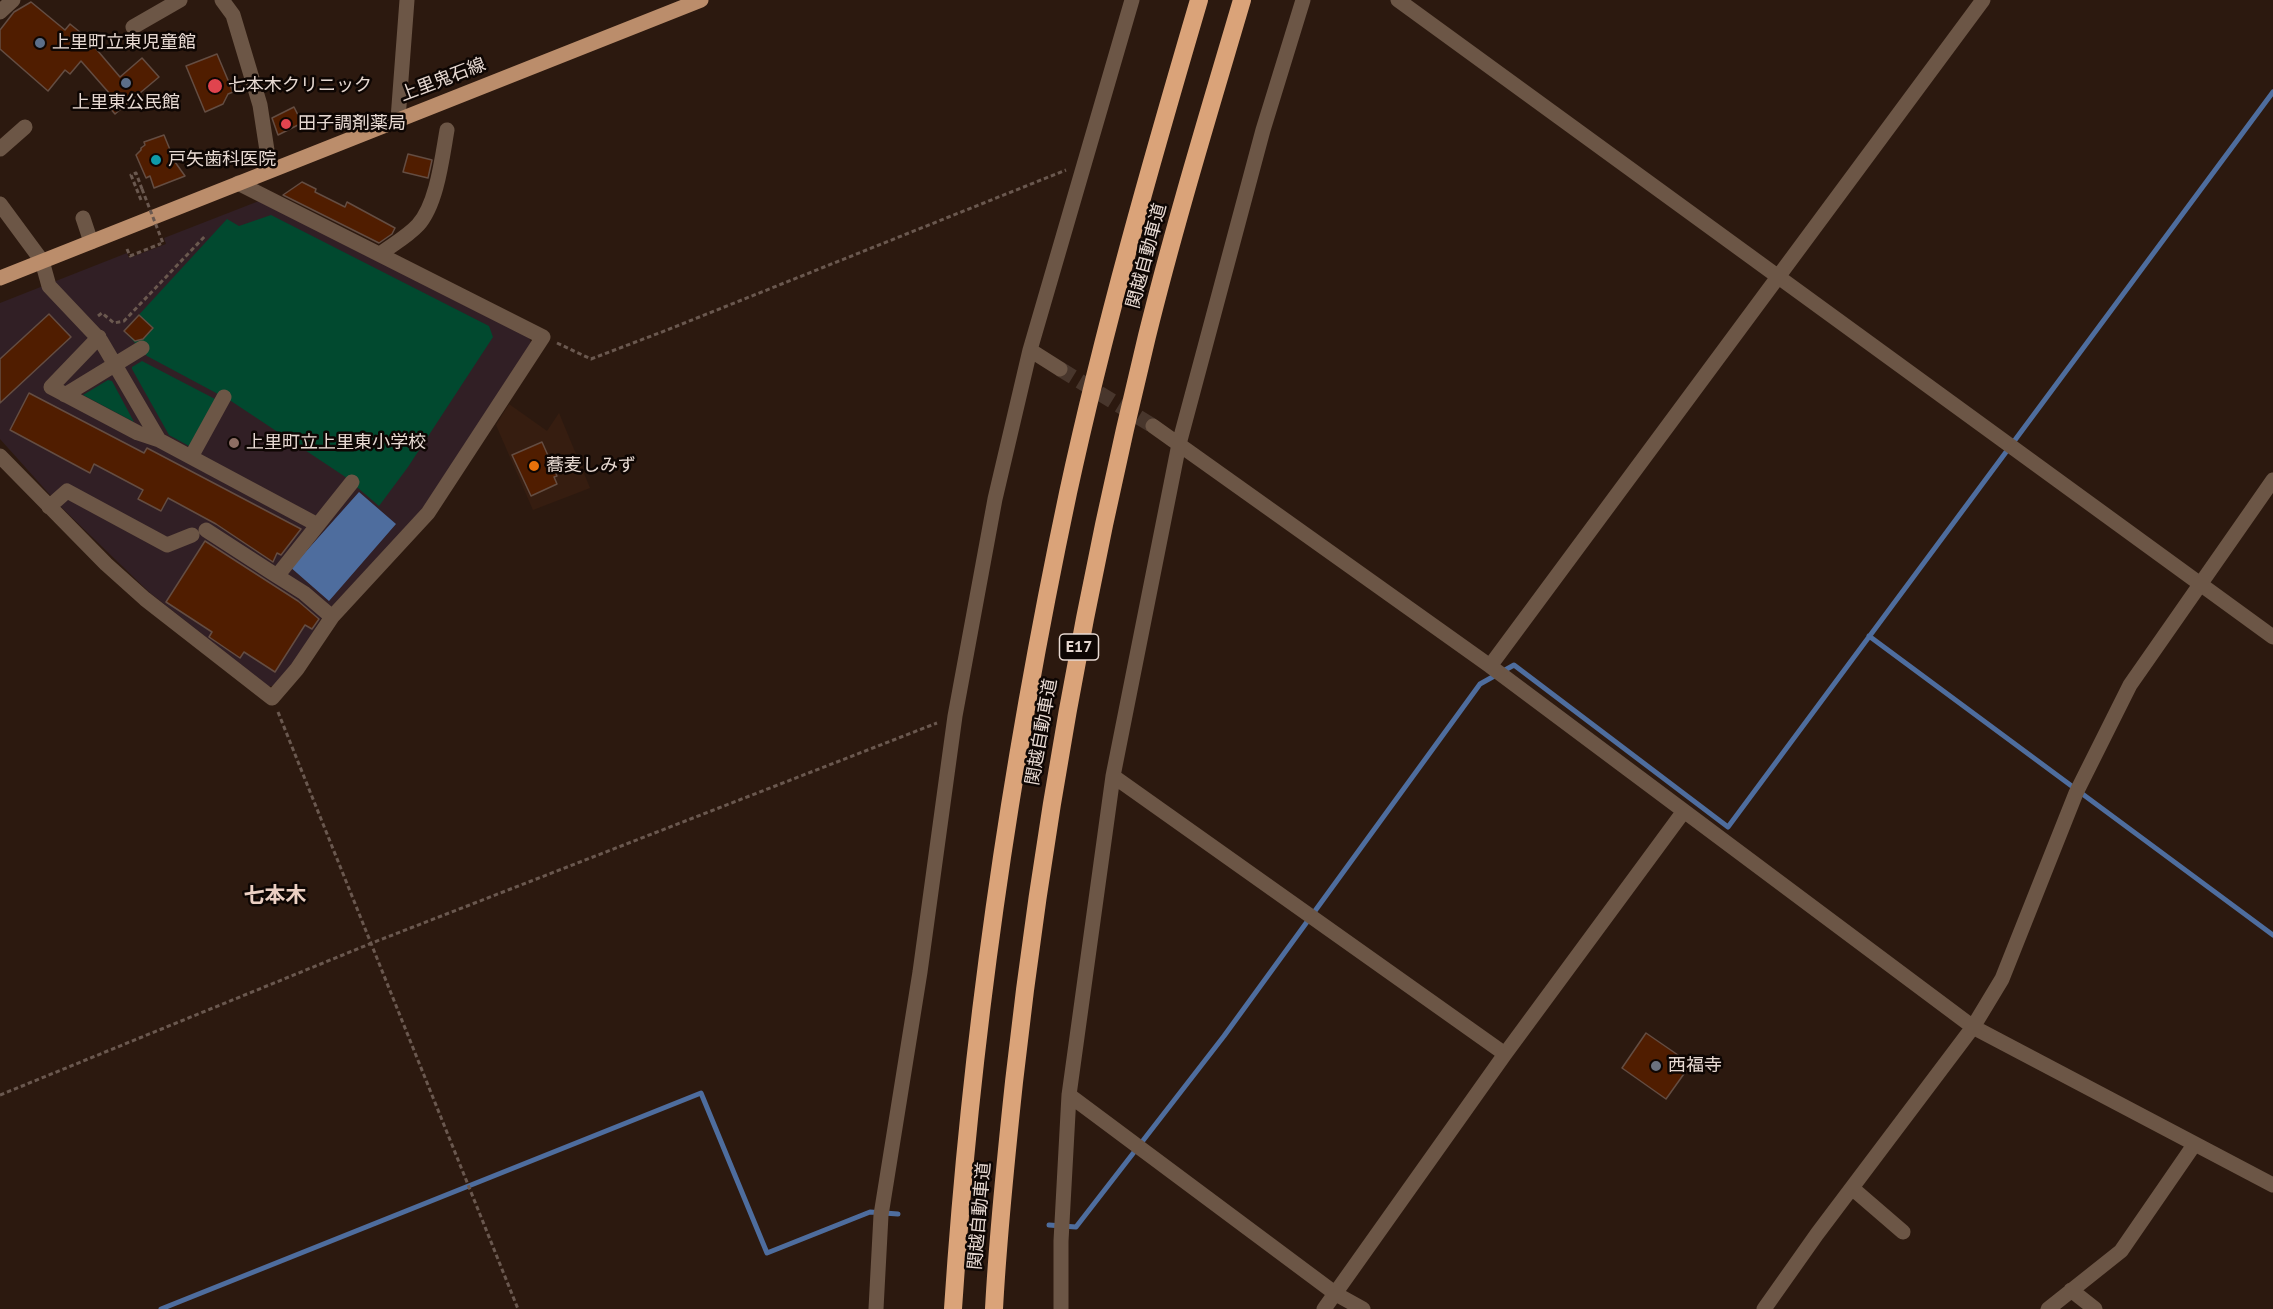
<!DOCTYPE html>
<html>
<head>
<meta charset="utf-8">
<style>
  body { margin:0 }
  canvas { display:block; background:#2c190f }
</style>
</head>
<body>
<canvas width="2273" height="1309"></canvas>
<script>
const ctx = document.querySelector('canvas').getContext('2d');
ctx.lineJoin = 'round';
function fillPath(path, color) { ctx.fillStyle = color; ctx.fill(path, 'evenodd'); }
function stroke(path, color, width, dash) { ctx.strokeStyle = color; ctx.lineWidth = width; ctx.lineCap = dash ? 'butt' : 'round'; ctx.setLineDash(dash || []); ctx.stroke(path); }
function label(font, color, halo, rows, align = 'center') {
  ctx.font = font + ' "PT Sans","Noto Sans JP",sans-serif'; ctx.lineWidth = 5; ctx.setLineDash([]); ctx.textBaseline = 'middle'; ctx.strokeStyle = halo; ctx.fillStyle = color; for (const [text, x, y, turn = 0] of rows) {
    ctx.save(); ctx.translate(x, y); ctx.rotate((+turn || 0) * Math.PI / 180); ctx.textAlign = isNaN(turn) ? turn : align; if (halo) ctx.strokeText(text, 0, 0); ctx.fillText(text, 0, 0); ctx.restore();
  }
}
fillPath(new Path2D(`
  M 509,404 L 547,431 L 559,413 L 590,488 L 533,510 L 496,425 Z`), '#361d10');
fillPath(new Path2D(`
  M 259,201 L 529,337 L 531,343 L 422,510 L 323,616 L 298,656 L 274,686 L 268,686 L 150,593 L 60,506 L 0,439 L 0,303 L 127,253 L 129,258 L 166,244 L 164,238 Z`), '#311f25');
fillPath(new Path2D(`
  M 271,215 L 489,326 L 493,337 L 408,467 L 379,506 L 344,476 L 231,401 L 147,356 L 124,331 L 227,219 L 239,226 Z
  M 142,361 L 215,399 L 189,446 L 169,435 L 132,369 L 132,367 Z
  M 108,380 L 112,381 L 134,422 L 83,395 Z`), '#01492f');
fillPath(new Path2D(`
  M 359,492 L 396,524 L 329,601 L 289,566 L 301,557 Z`), '#4e6d9e');
stroke(new Path2D(`
  M 1869,636 L 2273,935
  M 1049,1225 L 1076,1227 L 1224,1036 L 1480,684 L 1514,665 L 1728,827 L 2273,92
  M 161,1309 L 701,1093 L 767,1253 L 870,1212 L 898,1214`), '#4e6d9e', 5);
const building = new Path2D(`
  M 31,2 L 65,30 L 70,24 L 86,37 L 120,77 L 142,58 L 159,77 L 115,114 L 103,100 L 110,94 L 81,61 L 70,74 L 65,70 L 48,91 L 0,49 L 0,30 L 14,12 Z
  M 217,54 L 233,92 L 228,94 L 223,104 L 205,112 L 186,66 Z
  M 294,107 L 302,123 L 278,135 L 272,118 Z
  M 164,135 L 175,162 L 185,176 L 154,188 L 150,176 L 146,178 L 136,155 L 141,150 L 141,148 L 145,145 L 144,142 Z
  M 408,154 L 432,160 L 428,178 L 403,172 Z
  M 302,182 L 316,189 L 315,192 L 345,207 L 347,202 L 395,228 L 392,234 L 379,243 L 283,195 Z
  M 49,314 L 71,337 L 0,403 L 0,359 Z
  M 139,315 L 153,328 L 143,339 L 135,341 L 124,331 Z
  M 29,393 L 144,453 L 147,448 L 301,529 L 281,555 L 277,553 L 273,562 L 216,524 L 168,498 L 161,511 L 138,499 L 143,490 L 94,464 L 90,473 L 10,430 Z
  M 542,442 L 557,476 L 554,477 L 557,484 L 531,496 L 512,455 Z
  M 205,541 L 298,601 L 319,619 L 312,629 L 305,625 L 275,672 L 244,652 L 240,658 L 209,637 L 212,632 L 166,602 Z
  M 1646,1033 L 1691,1064 L 1666,1099 L 1622,1068 Z`);
fillPath(building, '#501d00');
stroke(building, '#644d42', 1.5);
stroke(new Path2D(`
  M 1060,369 L 1153,426`), '#48362c', 15, [15, 8]);
stroke(new Path2D(`
  M 141,200 L 131,175 L 136,173 L 142,189
  M 127,249 L 130,256 L 160,244
  M 98,316 L 102,313 L 114,323 L 124,321 L 206,235
  M 557,343 L 591,359 L 667,330 L 1066,170
  M 278,712 L 518,1309
  M 0,1095 L 372,943 L 937,723`), '#6a584f', 3, [4.5, 3]);
stroke(new Path2D(`
  M 222,0 L 233,15 L 260,105 L 270,170
  M 1398,0 L 2273,637
  M 0,12 L 13,0
  M 133,27 L 180,0
  M 398,119 L 407,0
  M 0,149 L 25,127
  M 0,204 L 42,261 L 49,286 L 101,341 L 159,440
  M 83,218 L 91,242
  M 380,254 C 392,245 408,236 418,225 C 437,204 442,158 447,130
  M 99,337 L 51,387 L 138,433 L 159,440 L 316,524
  M 1030,350 L 1060,369
  M 65,395 L 142,348
  M 1153,426 L 1490,666 L 1973,1027 L 2273,1185
  M 0,456 L 106,564 L 145,599 L 272,698 L 297,669 L 332,617 L 428,513 L 543,337 L 238,183
  M 191,457 L 224,397
  M 49,507 L 67,491 L 167,545 L 192,535
  M 206,530 L 277,576
  M 332,617 L 304,593 L 277,576 L 352,482
  M 1490,666 L 1983,0
  M 1113,776 L 1505,1054
  M 1069,1095 L 1336,1294 L 1363,1309
  M 1852,1188 L 1903,1232
  M 2071,1290 L 2095,1309
  M 876,1309 L 881,1215 L 920,972 L 955,716 L 995,499 L 1030,350 L 1132,0
  M 1061,1309 L 1061,1241 L 1069,1095 L 1113,776 L 1179,444 L 1263,130 L 1303,0
  M 1324,1309 L 1505,1054 L 1684,811
  M 1764,1309 L 1817,1234 L 1973,1027 L 2002,979 L 2076,793 L 2130,685 L 2273,480
  M 2048,1309 L 2121,1251 L 2194,1145`), '#6c5646', 15);
stroke(new Path2D(`
  M 0,278 L 701,0`), '#bb8d6b', 15);
stroke(new Path2D(`
  M 953,1309 C 971,1034 1011,762 1068,493 C 1104,327 1151,163 1199,0
  M 994,1309 C 998,1233 1006,1157 1014,1082 C 1042,830 1087,582 1147,336 C 1175,223 1209,112 1242,0`), '#daa379', 18);
stroke(new Path2D(`
  M 142,189 L 163,243 L 160,244`), '#6a584f', 3, [4.5, 3]);
for (const [x, y, r, color] of [
  [40,43,6,"#5c6f8a"],
  [126,83,6,"#5c6f8a"],
  [215,86,8,"#e0444e"],
  [286,124,6,"#e0444e"],
  [156,160,6,"#0f9aa8"],
  [234,443,6,"#8d6e63"],
  [534,466,6,"#e8710a"],
  [1656,1066,6,"#6b7280"]
]) { const dot = new Path2D(); dot.arc(x, y, r, 0, 2 * Math.PI); ctx.fillStyle = color; ctx.fill(dot); stroke(dot, '#0e0603', 2); }
for (const [x, y, w] of [
  [1079,647,39]
]) { const box = new Path2D(); box.roundRect(x - w / 2, y - 13, w, 26, 4.5); ctx.fillStyle = '#0e0603'; ctx.fill(box); stroke(box, '#e7d9d2', 1.5); }
label('bold 16px', '#e7d9d2', null, [
  ["E17",1079,647]
]);
label('18px', '#e7d9d2', '#0e0603', [
  ["上里町立東児童館",52,43],
  ["七本木クリニック",228,86],
  ["上里東公民館",126,103,"center"],
  ["田子調剤薬局",298,124],
  ["戸矢歯科医院",168,160],
  ["上里町立上里東小学校",246,443],
  ["蕎麦しみず",546,466],
  ["西福寺",1668,1066]
], 'left');
label('18px', '#e7d9d2', '#0e0603', [
  ["上里鬼石線",443,80,-21],
  ["関越自動車道",1147,256,-75],
  ["関越自動車道",1042,732,-80],
  ["関越自動車道",980,1216,-85]
]);
label('bold 21px', '#ecd0c3', '#0e0603', [
  ["七本木",275,896]
]);
</script>
</body>
</html>
